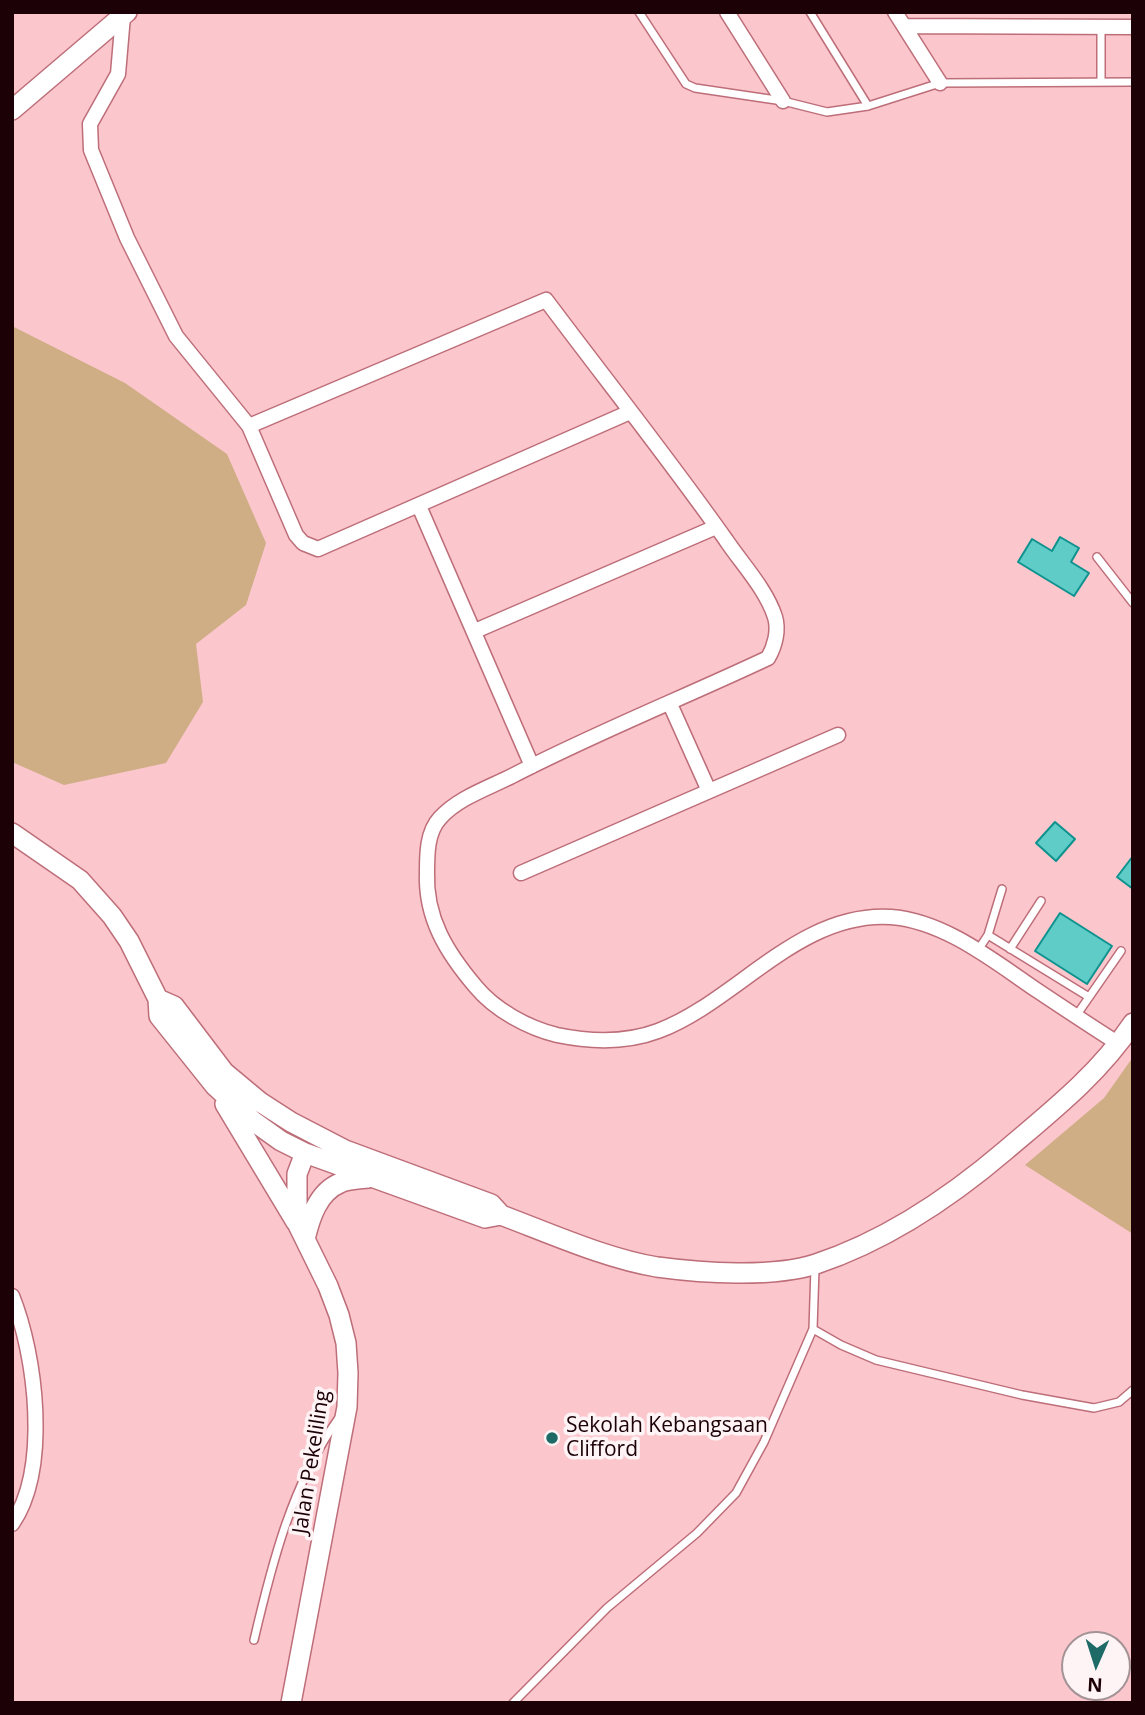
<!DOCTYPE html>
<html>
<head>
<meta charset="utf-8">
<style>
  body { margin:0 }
  #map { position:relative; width:1145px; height:1715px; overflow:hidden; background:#fbc6cc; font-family:"Open Sans",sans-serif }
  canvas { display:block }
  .frame { position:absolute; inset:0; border:14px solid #1c0207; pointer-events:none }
  .north { position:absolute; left:1061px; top:1631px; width:70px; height:70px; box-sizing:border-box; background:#fef4f5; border:2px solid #a49396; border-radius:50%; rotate:183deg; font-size:19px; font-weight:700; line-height:28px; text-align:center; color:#1c0207 }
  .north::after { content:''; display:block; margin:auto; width:24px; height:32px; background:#1d6a67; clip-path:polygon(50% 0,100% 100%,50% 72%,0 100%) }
</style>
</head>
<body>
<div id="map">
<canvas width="1145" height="1715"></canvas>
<div class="frame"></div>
<div class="north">N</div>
</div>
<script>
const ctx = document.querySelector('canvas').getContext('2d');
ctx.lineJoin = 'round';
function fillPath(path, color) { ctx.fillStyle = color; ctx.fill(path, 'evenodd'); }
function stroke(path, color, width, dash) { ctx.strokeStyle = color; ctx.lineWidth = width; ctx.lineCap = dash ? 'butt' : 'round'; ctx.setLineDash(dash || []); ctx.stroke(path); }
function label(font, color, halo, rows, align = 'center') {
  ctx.font = font + ' "Open Sans",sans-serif'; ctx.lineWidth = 7; ctx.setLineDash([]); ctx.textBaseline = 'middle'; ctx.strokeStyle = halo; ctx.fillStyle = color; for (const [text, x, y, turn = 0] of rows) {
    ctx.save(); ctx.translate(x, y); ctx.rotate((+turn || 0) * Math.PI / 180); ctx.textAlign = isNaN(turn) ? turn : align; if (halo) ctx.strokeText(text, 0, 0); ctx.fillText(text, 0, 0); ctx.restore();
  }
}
fillPath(new Path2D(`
  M 12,326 L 125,383 L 227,454 L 266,543 L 246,605 L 196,644 L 203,702 L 166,763 L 64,785 L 12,762 Z
  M 1133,1057 L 1133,1234 L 1025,1165 L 1104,1098 Z`), '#cfae86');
const building = new Path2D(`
  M 1060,537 L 1079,548 L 1071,562 L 1089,573 L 1074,596 L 1018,562 L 1032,539 L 1052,551 Z
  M 1055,822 L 1075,839 L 1056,861 L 1036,843 Z
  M 1133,856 L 1133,889 L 1117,877 Z
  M 1060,913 L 1112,946 L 1087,984 L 1035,951 Z`);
fillPath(building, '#5fccc8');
stroke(building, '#0e928e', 2);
const lane = new Path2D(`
  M 639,12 L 686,84 L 695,88 L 783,101 L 827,112 L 868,106 L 940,83 L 1133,82
  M 810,12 L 868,106
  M 1101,81 L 1101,27
  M 1097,557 L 1133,603
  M 988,935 L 1002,889
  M 1010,949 L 1041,901
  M 978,950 L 988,935 L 1089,997
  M 1076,1016 L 1121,951
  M 813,1329 L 841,1345 L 876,1360 L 1022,1395 L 1094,1408 L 1119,1402 L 1133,1390
  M 254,1640 C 272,1563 292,1484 338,1419
  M 513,1703 L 607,1608 L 697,1533 L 736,1493 L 764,1442 L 813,1329 L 815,1268`);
const street = new Path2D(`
  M 727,12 L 783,101
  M 895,12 L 940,83
  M 123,16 L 118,74 L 90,124 L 91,150 L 127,238 L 176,336 L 249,426
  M 904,26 L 1133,27
  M 630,412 L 318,549 L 303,543 L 296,535 L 249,426 L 546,300 C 606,380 668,458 726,540 C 742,564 766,589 775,617 C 779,630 775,646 768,658 C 683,698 595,733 512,776 C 488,788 458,798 440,818 C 427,832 427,854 427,872 C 425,918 447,953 476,987 C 495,1010 528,1028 557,1035 C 591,1042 626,1043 658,1031 C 736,1002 799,911 891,917 C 945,921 995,962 1038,991 C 1065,1009 1092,1027 1119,1044
  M 419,506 L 532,766
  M 475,631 L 716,527
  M 670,704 L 709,791
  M 521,873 L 838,735
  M 12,1296 C 36,1355 50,1469 12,1524`);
const secondary = new Path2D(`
  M 12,110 L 127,12
  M 12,833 L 80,880 L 112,916 L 129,941 L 158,999 L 159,1016 L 215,1086 L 253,1121 L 281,1141 L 305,1153 L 485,1218 L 501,1215
  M 158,999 L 174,1006 L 224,1072 L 260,1102 L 291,1122 L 345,1150 L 491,1204 L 501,1215 C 549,1233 607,1259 657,1267 C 702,1273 773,1278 816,1264 C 885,1241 951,1197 1006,1150 C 1052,1111 1099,1074 1133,1023
  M 225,1104 L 296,1222
  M 305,1239 C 310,1218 318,1192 340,1183 C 348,1179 360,1179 368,1178
  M 291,1703 L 347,1407 L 348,1373 L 346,1343 L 339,1315 L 328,1286 L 297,1223 L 297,1174 L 305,1153`);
stroke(lane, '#bd6e79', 10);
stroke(street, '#bd6e79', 17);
stroke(secondary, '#bd6e79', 22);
stroke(lane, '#fff', 7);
stroke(street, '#fff', 14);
stroke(secondary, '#fff', 19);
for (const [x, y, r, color] of [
  [552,1438,7,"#1d6a67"]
]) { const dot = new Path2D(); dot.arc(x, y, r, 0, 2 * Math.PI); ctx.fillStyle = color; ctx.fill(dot); stroke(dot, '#fef4f5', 2.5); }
label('21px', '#1c0207', '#fef4f5', [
  ["Sekolah Kebangsaan",566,1426],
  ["Clifford",566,1450]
], 'left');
label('21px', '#1c0207', '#fef4f5', [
  ["Jalan Pekeliling",312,1462,-81]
]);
</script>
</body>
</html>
